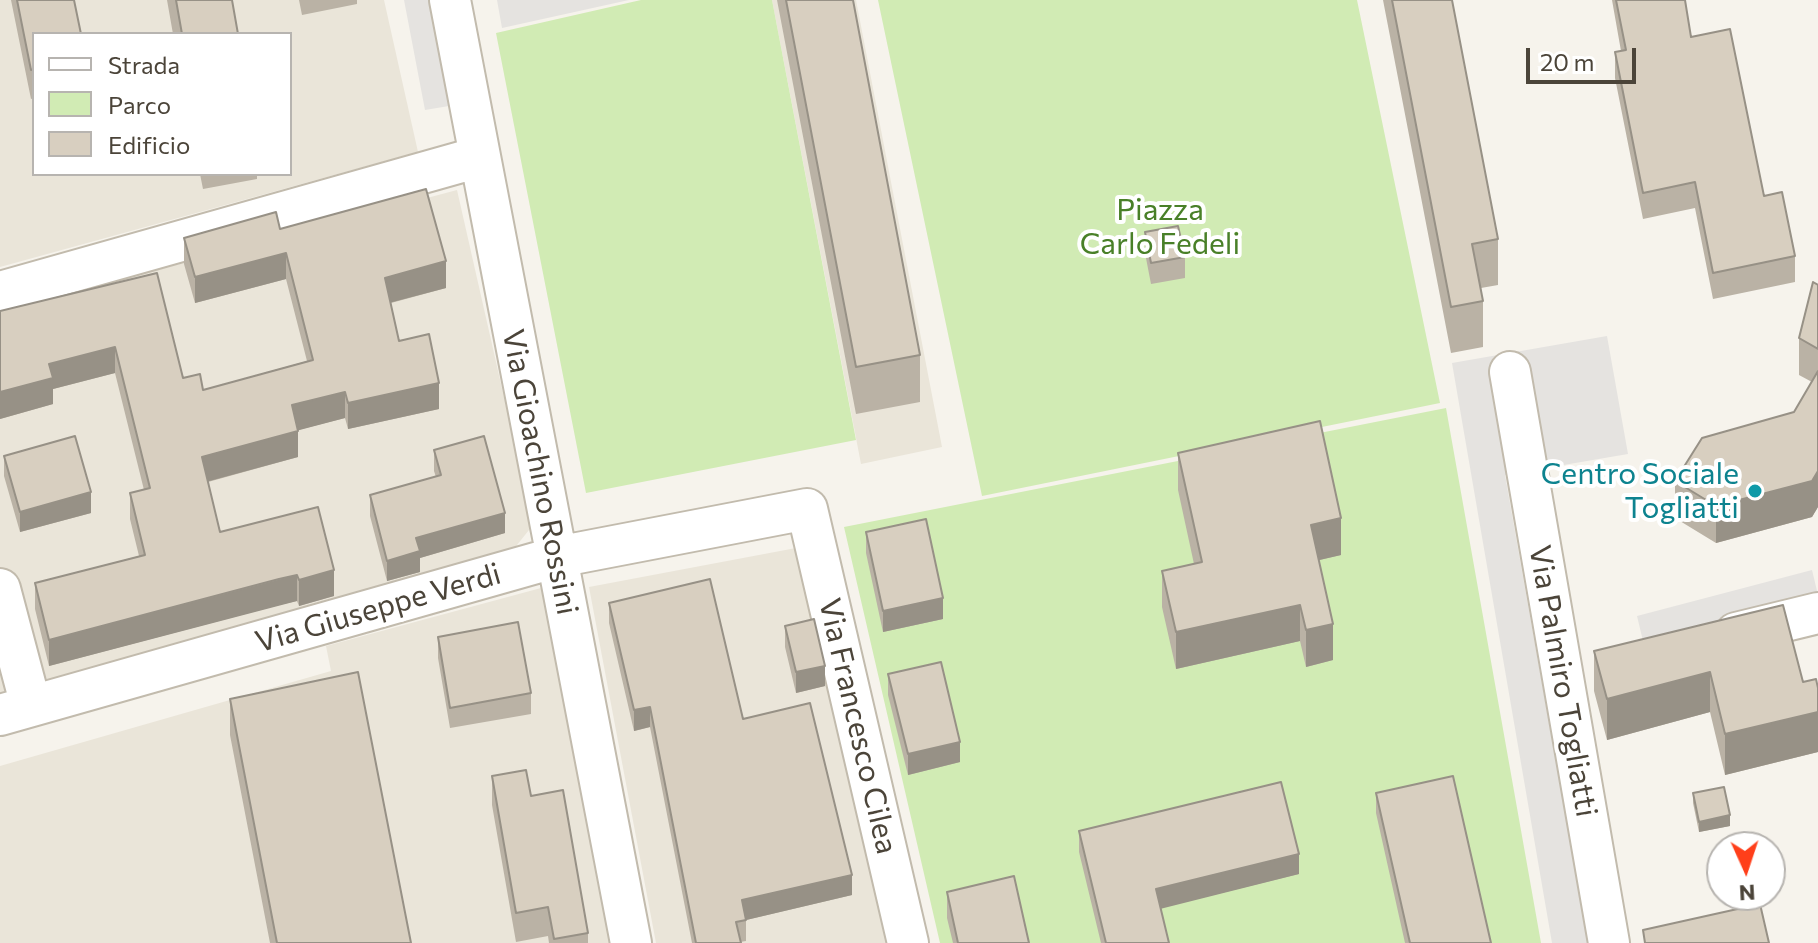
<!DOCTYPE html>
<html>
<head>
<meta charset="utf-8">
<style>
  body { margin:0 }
  #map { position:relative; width:1818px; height:943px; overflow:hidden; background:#f6f3ec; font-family:Commissioner,sans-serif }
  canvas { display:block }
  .legend { position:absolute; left:32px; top:32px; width:260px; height:144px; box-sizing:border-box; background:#fff; border:2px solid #b7b4b0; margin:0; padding:10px 14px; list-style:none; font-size:24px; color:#4b4439 }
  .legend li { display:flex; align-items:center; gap:16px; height:40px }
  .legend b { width:40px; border:2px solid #b7b4b0 }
  .north { position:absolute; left:1706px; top:831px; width:80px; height:80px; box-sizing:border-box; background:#fff; border:2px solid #b7b4b0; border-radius:50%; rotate:177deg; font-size:22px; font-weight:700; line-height:32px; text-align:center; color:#4b4439 }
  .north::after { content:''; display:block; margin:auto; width:28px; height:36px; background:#ff3f1a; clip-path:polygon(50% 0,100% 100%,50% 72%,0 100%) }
  .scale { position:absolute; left:1526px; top:48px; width:110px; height:36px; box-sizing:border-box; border:4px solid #4b4439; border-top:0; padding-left:10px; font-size:24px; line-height:28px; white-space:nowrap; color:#4b4439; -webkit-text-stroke:6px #fff; paint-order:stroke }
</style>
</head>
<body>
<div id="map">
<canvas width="1818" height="943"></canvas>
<ul class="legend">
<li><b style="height:10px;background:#fff"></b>Strada</li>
<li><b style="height:22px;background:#d1ebb4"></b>Parco</li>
<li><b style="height:22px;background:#d8cfc0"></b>Edificio</li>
</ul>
<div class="north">N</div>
<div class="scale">20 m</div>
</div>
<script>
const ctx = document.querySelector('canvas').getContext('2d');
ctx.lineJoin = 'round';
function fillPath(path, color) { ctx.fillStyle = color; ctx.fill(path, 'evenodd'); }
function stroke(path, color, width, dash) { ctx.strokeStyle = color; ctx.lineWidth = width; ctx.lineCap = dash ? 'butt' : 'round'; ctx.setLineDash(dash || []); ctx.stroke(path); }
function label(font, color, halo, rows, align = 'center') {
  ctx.font = font + ' Commissioner,sans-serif'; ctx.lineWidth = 8; ctx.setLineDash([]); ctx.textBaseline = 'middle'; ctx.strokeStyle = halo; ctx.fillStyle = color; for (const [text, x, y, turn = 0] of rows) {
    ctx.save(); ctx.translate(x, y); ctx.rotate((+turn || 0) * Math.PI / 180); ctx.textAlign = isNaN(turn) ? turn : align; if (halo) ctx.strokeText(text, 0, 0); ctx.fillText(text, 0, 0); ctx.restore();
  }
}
fillPath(new Path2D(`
  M 0,0 L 384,0 L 418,152 L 0,267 ZM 34,34 L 290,34 L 290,174 L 34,174 Z
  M 772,0 L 856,0 L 942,447 L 861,464 Z
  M 457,190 L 533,525 L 509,555 L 0,696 L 0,312 Z
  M 796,548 L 889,943 L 656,943 L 589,587 Z
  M 541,588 L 612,943 L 0,943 L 0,766 L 331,671 L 326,646 Z`), '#eae5d9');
fillPath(new Path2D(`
  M 641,0 L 772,0 L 856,440 L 586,493 L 496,33 Z
  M 878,0 L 1357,0 L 1440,403 L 982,496 Z
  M 1446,408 L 1541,943 L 940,943 L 844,527 Z`), '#d1ebb4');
fillPath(new Path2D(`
  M 404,0 L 429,0 L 449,106 L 425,110 Z
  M 497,0 L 629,0 L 502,28 Z
  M 1607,336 L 1628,454 L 1505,475 L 1588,943 L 1552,943 L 1452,363 Z
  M 1812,570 L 1818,595 L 1643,641 L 1637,616 Z`), '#e5e3e0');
const minor = new Path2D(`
  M 450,0 L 631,943
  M 0,292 L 479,157
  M 1510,372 L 1609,943
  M 0,589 L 31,706
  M 1736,633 L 1818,613
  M 0,715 L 557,557 L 807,509 L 908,943`);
stroke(minor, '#c2bbad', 44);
stroke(minor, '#fff', 40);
fillPath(new Path2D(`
  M 11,0 L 74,0 L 34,34 L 34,98 L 31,99 Z
  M 167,0 L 232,0 L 238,34 L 173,34 Z
  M 299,0 L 357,0 L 357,4 L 302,15 Z
  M 777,0 L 853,0 L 920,355 L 920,402 L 856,414 Z
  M 1383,0 L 1452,0 L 1498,239 L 1498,285 L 1481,288 L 1483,301 L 1483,347 L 1451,353 Z
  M 1612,0 L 1685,0 L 1691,37 L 1764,196 L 1795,256 L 1795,282 L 1713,299 L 1695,208 L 1643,219 L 1615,78 L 1615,52 L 1621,51 Z
  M 200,174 L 257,174 L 257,179 L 203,189 Z
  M 280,229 L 446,288 L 391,303 L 399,341 L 439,409 L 348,429 L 345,418 L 298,430 L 298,457 L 208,482 L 220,532 L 334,596 L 299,606 L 297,601 L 279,605 L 49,666 L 35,609 L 35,583 L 139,556 L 130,519 L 130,493 L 144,490 L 115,373 L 53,389 L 53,404 L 0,419 L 0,311 L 157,273 L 183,378 L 203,390 L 307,361 L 286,279 L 195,303 L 184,264 L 184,238 Z
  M 1145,232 L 1185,257 L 1185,278 L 1151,284 L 1145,253 Z
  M 1818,285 L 1818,507 L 1812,517 L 1716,543 L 1675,518 L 1675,481 L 1794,412 L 1812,382 L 1799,375 L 1799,338 Z
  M 434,450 L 505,533 L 420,558 L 420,572 L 387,581 L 370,516 L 370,495 L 436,477 L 434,471 Z
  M 1178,453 L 1341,555 L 1319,560 L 1333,660 L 1306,667 L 1300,641 L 1176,669 L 1162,607 L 1162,571 L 1194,564 L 1178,490 Z
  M 4,456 L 91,513 L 20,532 L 4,476 Z
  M 866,532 L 943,619 L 883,632 L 866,553 Z
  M 609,603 L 743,719 L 852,895 L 746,920 L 746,941 L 740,942 L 741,943 L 692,943 L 650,727 L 634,731 L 609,623 Z
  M 785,626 L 825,686 L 796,693 L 785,647 Z
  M 438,637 L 531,693 L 531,714 L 450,728 L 438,658 Z
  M 1594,651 L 1803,682 L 1818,688 L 1818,752 L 1725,775 L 1710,712 L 1607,740 L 1594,691 Z
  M 888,674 L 960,762 L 908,775 L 888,695 Z
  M 230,699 L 411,943 L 270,943 L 230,735 Z
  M 492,776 L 531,796 L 588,933 L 588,943 L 549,943 L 548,936 L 516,942 L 492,805 Z
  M 1376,793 L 1491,943 L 1405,943 L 1376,813 Z
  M 1693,793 L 1730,826 L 1699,832 L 1693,803 Z
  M 1079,831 L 1299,874 L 1160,908 L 1169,943 L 1101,943 L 1079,852 Z
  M 947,892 L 1029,943 L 953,943 L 947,918 Z`), '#bab2a5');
fillPath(new Path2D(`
  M 286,253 L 286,279 L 195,303 L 195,277 Z
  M 446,261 L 446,288 L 385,304 L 385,278 Z
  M 115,347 L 115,373 L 53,389 L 53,404 L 0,419 L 0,392 L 49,364 Z
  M 439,383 L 439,409 L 348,429 L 348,403 Z
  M 345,392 L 345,418 L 292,432 L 292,405 Z
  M 298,431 L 298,457 L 202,483 L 202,457 Z
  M 1818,471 L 1818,507 L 1812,517 L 1716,543 L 1716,506 Z
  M 91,492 L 91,513 L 20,532 L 20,512 Z
  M 505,513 L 505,533 L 420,558 L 420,572 L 387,581 L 387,561 L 416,538 Z
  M 1341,518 L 1341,555 L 1311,562 L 1311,525 Z
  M 334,570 L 334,596 L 299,606 L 299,580 Z
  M 297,575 L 297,601 L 49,666 L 49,640 Z
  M 943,598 L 943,619 L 883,632 L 883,611 Z
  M 1300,605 L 1300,641 L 1176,669 L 1176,632 Z
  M 1333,624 L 1333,660 L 1306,667 L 1306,630 Z
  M 825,666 L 825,686 L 796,693 L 796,672 Z
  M 1710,672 L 1710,712 L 1607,740 L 1607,699 Z
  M 650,707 L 650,727 L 634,731 L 634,710 Z
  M 1818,712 L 1818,752 L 1725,775 L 1725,734 Z
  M 960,742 L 960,762 L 908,775 L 908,754 Z
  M 1730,815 L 1730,826 L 1699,832 L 1699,822 Z
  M 1299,854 L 1299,874 L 1156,910 L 1156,889 Z
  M 852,875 L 852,895 L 742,921 L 742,900 Z`), '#979186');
const building = new Path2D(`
  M 17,0 L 74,0 L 81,34 L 34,34 L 34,69 L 31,70 Z
  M 176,0 L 232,0 L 238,34 L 182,34 Z
  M 786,0 L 853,0 L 920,355 L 856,367 Z
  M 1392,0 L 1452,0 L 1498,239 L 1472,244 L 1483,301 L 1451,307 Z
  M 1616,0 L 1685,0 L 1691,37 L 1730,29 L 1764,196 L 1782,192 L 1795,256 L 1713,273 L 1695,182 L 1643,193 L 1615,52 L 1626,50 Z
  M 426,189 L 446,261 L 385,278 L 399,341 L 429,334 L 439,383 L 348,403 L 345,392 L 292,405 L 298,431 L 202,457 L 220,532 L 318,507 L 334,570 L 299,580 L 297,575 L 279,579 L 49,640 L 35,583 L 145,555 L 130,493 L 150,488 L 115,347 L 49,364 L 53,378 L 0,392 L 0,311 L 157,273 L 183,378 L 200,374 L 203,390 L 313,360 L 286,253 L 195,277 L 184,238 L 276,212 L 280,229 Z
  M 1178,226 L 1185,257 L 1151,263 L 1145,232 Z
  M 1813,282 L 1818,285 L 1818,349 L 1799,338 Z
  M 1818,371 L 1818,471 L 1812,481 L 1716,506 L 1675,481 L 1702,438 L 1794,412 Z
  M 1320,421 L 1341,518 L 1311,525 L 1333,624 L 1306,630 L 1300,605 L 1176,632 L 1162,571 L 1202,562 L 1178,453 Z
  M 75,436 L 91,492 L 20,512 L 4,456 Z
  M 484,436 L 505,513 L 416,538 L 420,551 L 387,561 L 370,495 L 441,475 L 434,450 Z
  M 926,519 L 943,598 L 883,611 L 866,532 Z
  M 710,579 L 743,719 L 810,703 L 852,875 L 742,900 L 746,920 L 736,922 L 741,943 L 696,943 L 650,707 L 634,710 L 609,603 Z
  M 1783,605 L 1803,682 L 1816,679 L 1818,688 L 1818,712 L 1725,734 L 1710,672 L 1607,699 L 1594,651 Z
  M 814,619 L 825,666 L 796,672 L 785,626 Z
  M 518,622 L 531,693 L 450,708 L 438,637 Z
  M 941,662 L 960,742 L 908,754 L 888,674 Z
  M 358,672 L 411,943 L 277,943 L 230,699 Z
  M 526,770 L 531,796 L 563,790 L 588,933 L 554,939 L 548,907 L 516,913 L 492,776 Z
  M 1453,776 L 1491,943 L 1410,943 L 1376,793 Z
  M 1281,782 L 1299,854 L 1156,889 L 1169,943 L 1106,943 L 1079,831 Z
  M 1724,787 L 1730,815 L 1699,822 L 1693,793 Z
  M 1014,876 L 1029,943 L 958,943 L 947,892 Z
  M 1760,904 L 1769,943 L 1645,943 L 1643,930 Z`);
fillPath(building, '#d8cfc0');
stroke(building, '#979186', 2);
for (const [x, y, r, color] of [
  [1755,491,8,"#0f9aa8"]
]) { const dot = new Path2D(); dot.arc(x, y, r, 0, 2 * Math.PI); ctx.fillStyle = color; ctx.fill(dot); stroke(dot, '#fff', 3); }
label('30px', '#498028', '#fff', [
  ["Piazza",1160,210],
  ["Carlo Fedeli",1160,244]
]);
label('30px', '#4b4439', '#fff', [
  ["Via Gioachino Rossini",540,472,79],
  ["Via Giuseppe Verdi",378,608,-16],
  ["Via Palmiro Togliatti",1563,681,80],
  ["Via Francesco Cilea",858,726,77]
]);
label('30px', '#0d838f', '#fff', [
  ["Centro Sociale",1739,474],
  ["Togliatti",1739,508]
], 'right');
</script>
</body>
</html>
